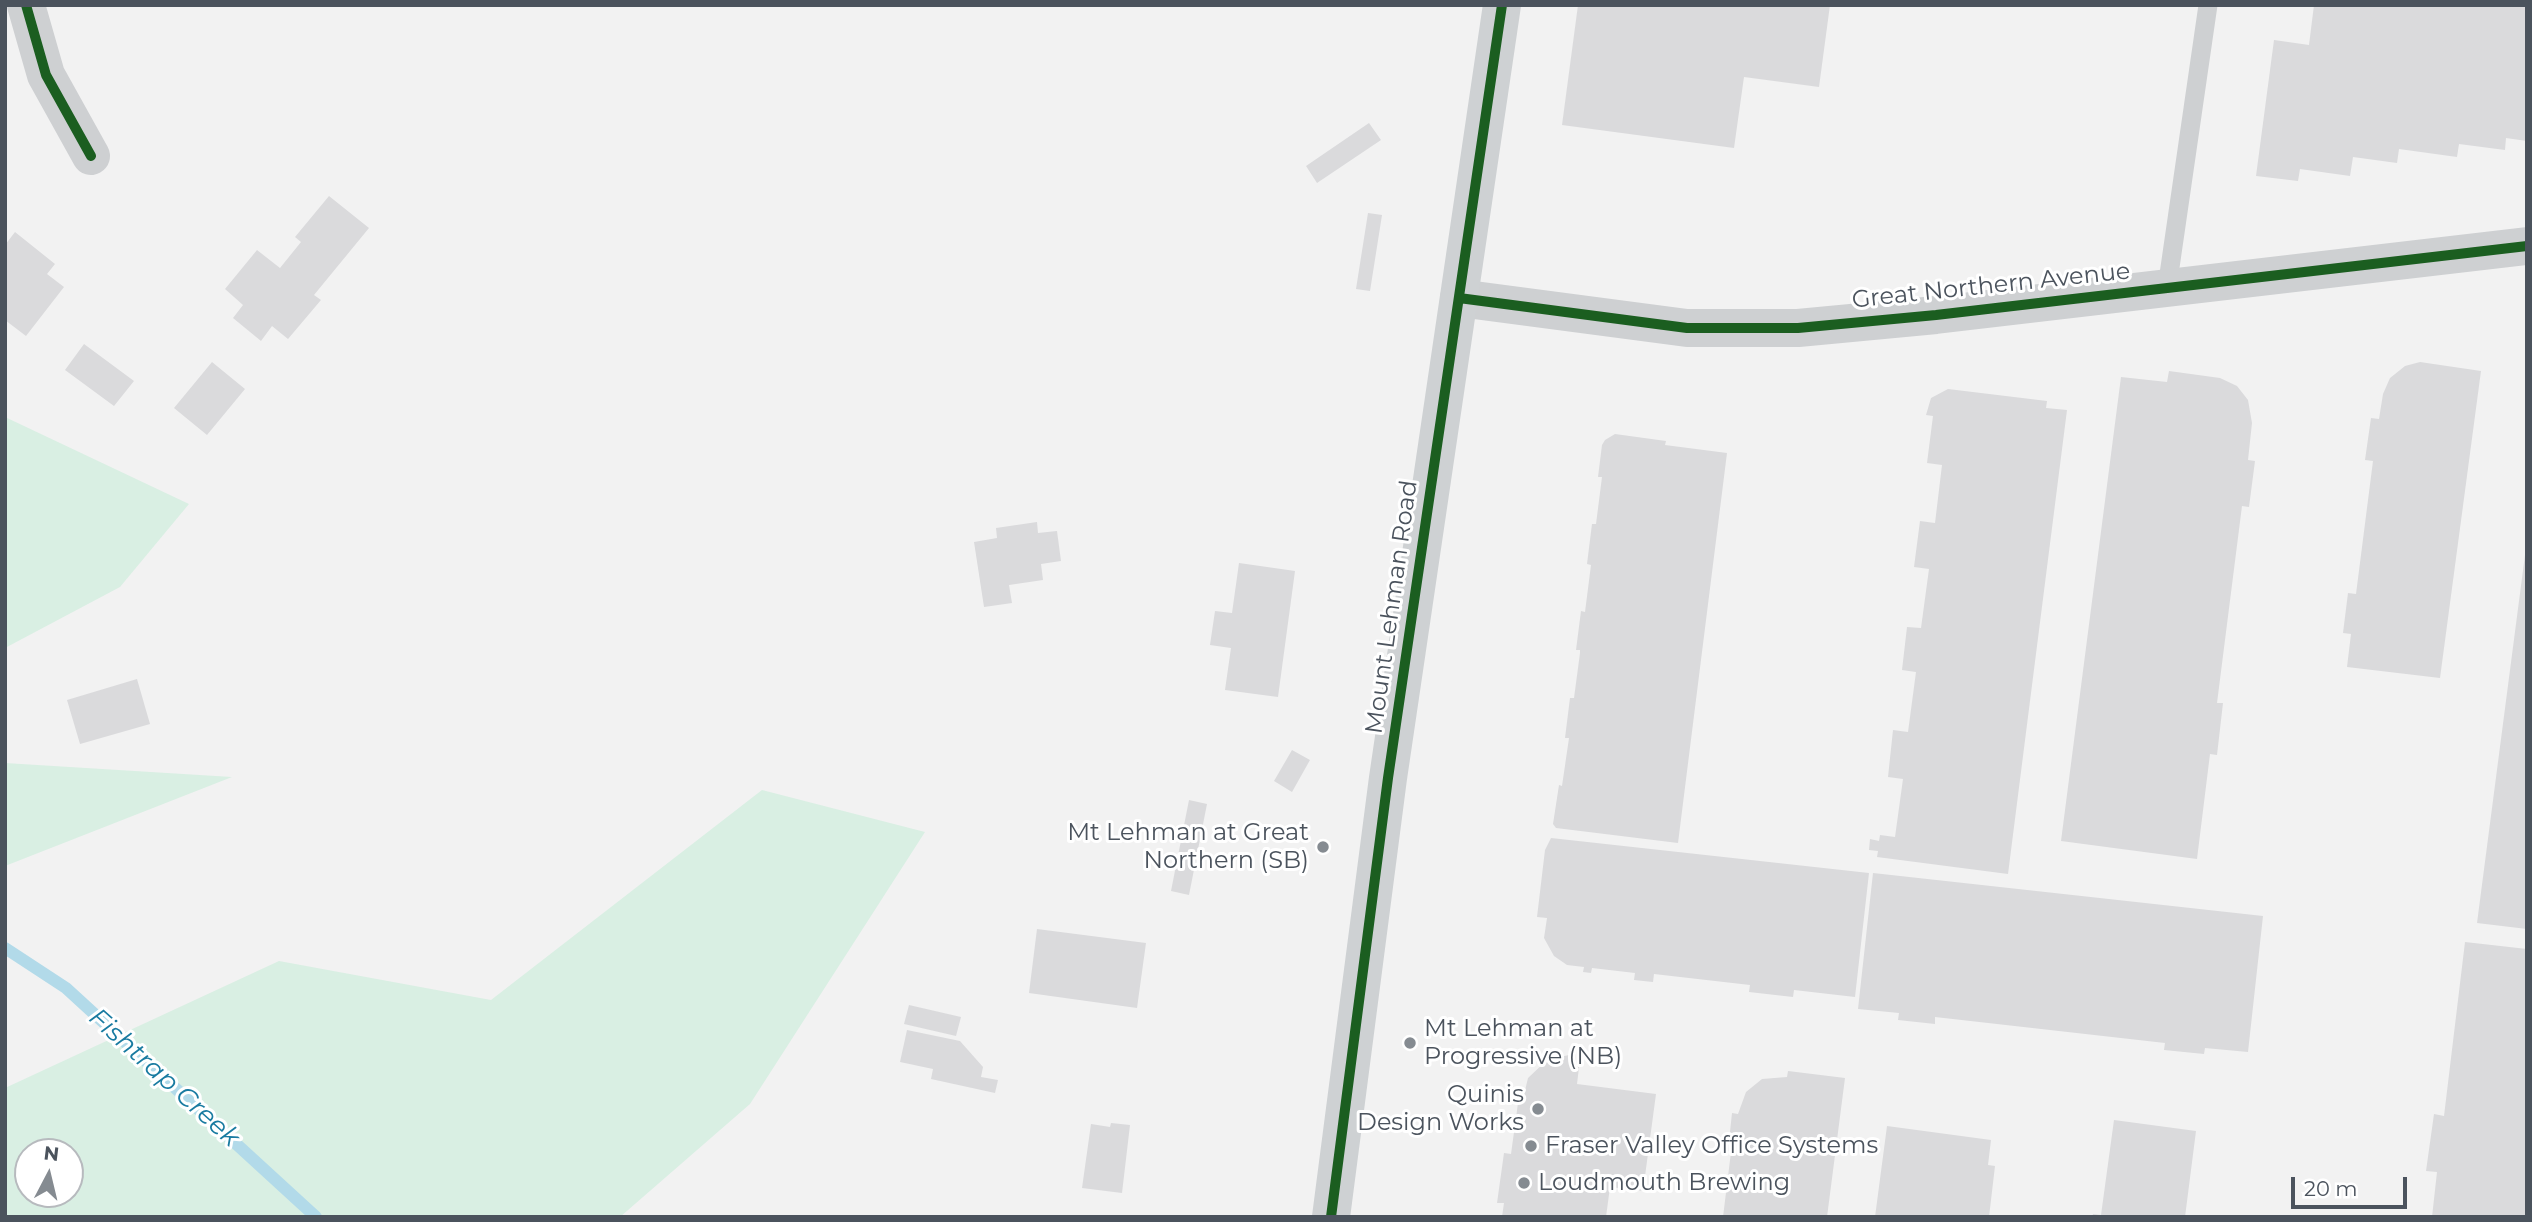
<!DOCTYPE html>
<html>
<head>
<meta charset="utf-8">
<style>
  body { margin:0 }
  #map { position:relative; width:2532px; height:1222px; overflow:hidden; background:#f2f2f2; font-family:Montserrat,sans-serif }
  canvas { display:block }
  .frame { position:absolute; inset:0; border:7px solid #4b535d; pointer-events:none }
  .north { position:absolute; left:14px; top:1138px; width:70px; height:70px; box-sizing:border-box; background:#fff; border:2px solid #b7babe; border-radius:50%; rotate:7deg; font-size:19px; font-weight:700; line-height:28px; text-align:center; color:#4b535d }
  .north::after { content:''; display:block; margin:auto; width:24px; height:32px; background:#858b91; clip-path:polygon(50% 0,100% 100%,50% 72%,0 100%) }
  .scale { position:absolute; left:2291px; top:1177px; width:116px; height:32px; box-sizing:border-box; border:4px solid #4b535d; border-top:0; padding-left:9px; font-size:21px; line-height:24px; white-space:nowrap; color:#4b535d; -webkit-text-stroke:5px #fff; paint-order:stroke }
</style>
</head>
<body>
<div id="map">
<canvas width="2532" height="1222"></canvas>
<div class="frame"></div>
<div class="north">N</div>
<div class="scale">20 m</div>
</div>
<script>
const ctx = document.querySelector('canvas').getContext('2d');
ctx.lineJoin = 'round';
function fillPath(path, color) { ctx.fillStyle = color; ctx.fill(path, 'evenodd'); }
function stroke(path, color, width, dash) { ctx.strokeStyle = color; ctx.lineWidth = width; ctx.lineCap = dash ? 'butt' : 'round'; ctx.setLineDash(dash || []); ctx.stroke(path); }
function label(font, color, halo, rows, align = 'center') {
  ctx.font = font + ' Montserrat,sans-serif'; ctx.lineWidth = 6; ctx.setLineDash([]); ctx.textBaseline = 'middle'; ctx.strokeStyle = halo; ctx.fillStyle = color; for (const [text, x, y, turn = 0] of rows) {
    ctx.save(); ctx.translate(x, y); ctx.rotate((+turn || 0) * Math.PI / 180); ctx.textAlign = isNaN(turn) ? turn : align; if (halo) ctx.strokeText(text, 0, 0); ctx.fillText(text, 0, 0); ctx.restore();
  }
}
fillPath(new Path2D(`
  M 5,417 L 189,504 L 120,587 L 5,648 Z
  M 5,763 L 232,777 L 5,866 Z
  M 762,790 L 925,832 L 750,1104 L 620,1217 L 5,1217 L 5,1088 L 279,961 L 491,1000 ZM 28,1152 L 70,1152 L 70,1194 L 28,1194 Z`), '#d9efe3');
stroke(new Path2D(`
  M 5,948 L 66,988 L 316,1217`), '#b2dae9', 12);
fillPath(new Path2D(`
  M 1578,5 L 1830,5 L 1819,87 L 1744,77 L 1734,148 L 1562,125 Z
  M 2314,5 L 2527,5 L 2527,141 L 2506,138 L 2505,150 L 2459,144 L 2457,157 L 2399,149 L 2397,163 L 2353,157 L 2350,176 L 2300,169 L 2298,181 L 2256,176 L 2274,40 L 2309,45 Z
  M 1369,123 L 1381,140 L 1317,183 L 1306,166 Z
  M 329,196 L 369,228 L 314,295 L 321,300 L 288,339 L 272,326 L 261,341 L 233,318 L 243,305 L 225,289 L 257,250 L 280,268 L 301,242 L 295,237 Z
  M 1368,213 L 1382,215 L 1370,291 L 1356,289 Z
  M 15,232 L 55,264 L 47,274 L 64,287 L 26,336 L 5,320 L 5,245 Z
  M 84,344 L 134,381 L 114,406 L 65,370 Z
  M 212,362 L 245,389 L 207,435 L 174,408 Z
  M 2420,362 L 2481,371 L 2440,678 L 2347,667 L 2351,634 L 2343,633 L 2348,593 L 2356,594 L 2373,461 L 2365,460 L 2371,418 L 2379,419 L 2383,394 L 2390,378 L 2405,366 Z
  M 2169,371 L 2220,378 L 2237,386 L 2248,400 L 2252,423 L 2248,460 L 2255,461 L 2249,507 L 2242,506 L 2217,703 L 2223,703 L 2217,755 L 2210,754 L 2197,859 L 2061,841 L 2121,377 L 2167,382 Z
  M 1948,389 L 2047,401 L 2046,408 L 2067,410 L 2008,874 L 1877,857 L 1878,851 L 1869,850 L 1870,839 L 1879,841 L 1880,835 L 1895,837 L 1903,779 L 1888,777 L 1893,730 L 1908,732 L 1916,672 L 1902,670 L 1907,627 L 1921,628 L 1929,569 L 1914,567 L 1920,521 L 1935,523 L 1942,465 L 1927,463 L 1933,416 L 1926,415 L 1931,398 Z
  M 1615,434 L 1666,441 L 1665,445 L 1727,453 L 1678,843 L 1556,828 L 1553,824 L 1559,785 L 1562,786 L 1569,738 L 1565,738 L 1570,698 L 1574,698 L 1580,653 L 1580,650 L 1576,650 L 1581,611 L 1585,612 L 1591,565 L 1587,564 L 1592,524 L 1596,524 L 1602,477 L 1598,477 L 1602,445 L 1605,440 Z
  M 1037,522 L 1038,533 L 1057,531 L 1061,561 L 1041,564 L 1043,580 L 1009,585 L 1012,603 L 984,607 L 974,542 L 997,538 L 996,528 Z
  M 2525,555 L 2527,555 L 2527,929 L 2477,923 Z
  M 1239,563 L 1295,571 L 1278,697 L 1225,690 L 1231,648 L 1210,645 L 1215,611 L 1232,613 Z
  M 137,679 L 150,724 L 80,744 L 67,700 Z
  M 1292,750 L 1310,760 L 1292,792 L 1274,781 Z
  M 1189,800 L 1207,804 L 1189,895 L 1171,891 Z
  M 1551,838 L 1869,873 L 1855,997 L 1794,990 L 1793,997 L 1749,992 L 1750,985 L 1654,974 L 1653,982 L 1634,980 L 1635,973 L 1592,968 L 1591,973 L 1583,972 L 1584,967 L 1567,965 L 1554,956 L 1544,938 L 1547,918 L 1537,917 L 1545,850 Z
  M 1873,873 L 2263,916 L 2248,1052 L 2205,1048 L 2204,1054 L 2164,1050 L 2165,1043 L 1935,1017 L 1935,1024 L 1898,1020 L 1899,1013 L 1858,1009 Z
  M 1037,929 L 1146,943 L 1137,1008 L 1029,993 Z
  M 2465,942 L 2527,949 L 2527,1217 L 2432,1217 L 2437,1172 L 2426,1171 L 2434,1114 L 2444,1116 Z
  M 909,1005 L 961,1017 L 956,1036 L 904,1024 Z
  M 907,1030 L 960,1041 L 983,1067 L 981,1077 L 998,1080 L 995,1093 L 931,1079 L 933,1069 L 900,1062 Z
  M 1570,1049 L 1581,1051 L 1577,1084 L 1656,1094 L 1643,1191 L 1610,1187 L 1606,1217 L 1502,1217 L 1504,1203 L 1497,1203 L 1504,1153 L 1511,1154 L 1518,1103 L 1522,1103 L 1528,1078 L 1547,1060 L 1569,1055 Z
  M 1788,1071 L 1845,1078 L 1827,1217 L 1723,1217 L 1731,1152 L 1728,1151 L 1732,1113 L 1738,1114 L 1746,1092 L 1762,1079 L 1787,1077 Z
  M 2114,1120 L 2196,1131 L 2185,1217 L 2092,1217 L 2093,1214 L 2101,1215 Z
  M 1111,1123 L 1130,1125 L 1122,1193 L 1082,1188 L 1091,1124 L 1110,1127 Z
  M 1887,1126 L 1991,1140 L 1988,1165 L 1995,1166 L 1989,1217 L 1875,1217 Z`), '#dadadc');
stroke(new Path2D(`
  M 2167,288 L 2208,5`), '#ced0d2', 19);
stroke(new Path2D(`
  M 26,5 L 46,75 L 91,156
  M 1459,298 L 1687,328 L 1798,328 L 1936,315 L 2527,246`), '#ced0d2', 38);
stroke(new Path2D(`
  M 1331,1217 L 1388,778 L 1502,5`), '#ced1d3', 38);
stroke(new Path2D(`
  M 26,5 L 46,75 L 91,156
  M 1459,298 L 1687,328 L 1798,328 L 1936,315 L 2527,246
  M 1331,1217 L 1388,778 L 1502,5`), '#1b5e20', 10);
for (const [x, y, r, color] of [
  [1323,847,7,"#858b91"],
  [1410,1043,7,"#858b91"],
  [1538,1109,7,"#858b91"],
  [1531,1146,7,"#858b91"],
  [1524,1183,7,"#858b91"]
]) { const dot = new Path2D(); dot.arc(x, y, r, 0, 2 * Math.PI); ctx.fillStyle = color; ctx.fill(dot); stroke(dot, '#fff', 2.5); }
label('24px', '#4b535d', '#fff', [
  ["Great Northern Avenue",1991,286,-6],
  ["Mount Lehman Road",1392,607,-82]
]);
label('24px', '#4b535d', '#fff', [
  ["Mt Lehman at Great",1309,833,"right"],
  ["Northern (SB)",1309,861,"right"],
  ["Mt Lehman at",1424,1029],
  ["Progressive (NB)",1424,1057],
  ["Quinis",1524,1095,"right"],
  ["Design Works",1524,1123,"right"],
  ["Fraser Valley Office Systems",1545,1146],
  ["Loudmouth Brewing",1538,1183]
], 'left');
label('italic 26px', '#197ba1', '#fff', [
  ["Fishtrap Creek",164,1078,42]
]);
</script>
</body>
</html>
